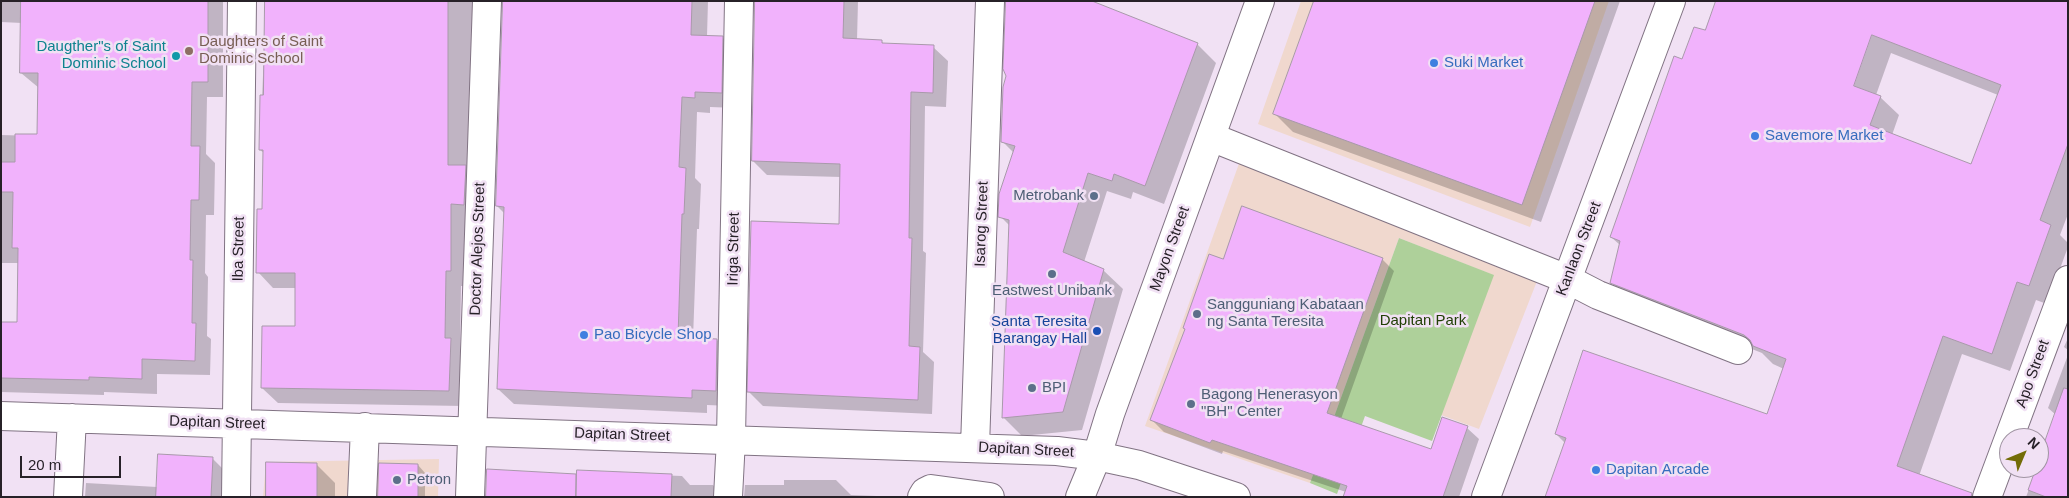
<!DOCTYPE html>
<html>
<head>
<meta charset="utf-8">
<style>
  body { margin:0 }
  #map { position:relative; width:2069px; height:498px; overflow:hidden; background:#f1e1f4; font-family:Helvetica,sans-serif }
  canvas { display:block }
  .frame { position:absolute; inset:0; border:2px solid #272128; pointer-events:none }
  .north { position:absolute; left:1999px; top:428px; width:50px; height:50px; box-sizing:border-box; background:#f1e1f4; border:1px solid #a094a2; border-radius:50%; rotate:45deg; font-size:14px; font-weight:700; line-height:20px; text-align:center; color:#272128 }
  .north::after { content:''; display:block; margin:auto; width:18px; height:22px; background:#736c07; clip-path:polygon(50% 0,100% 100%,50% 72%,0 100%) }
  .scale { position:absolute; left:20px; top:456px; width:101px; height:22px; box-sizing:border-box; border:2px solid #272128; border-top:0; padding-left:6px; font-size:15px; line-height:18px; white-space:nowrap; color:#272128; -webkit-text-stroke:4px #f1e1f4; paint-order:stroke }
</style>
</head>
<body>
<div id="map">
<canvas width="2069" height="498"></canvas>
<div class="frame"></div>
<div class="north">N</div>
<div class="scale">20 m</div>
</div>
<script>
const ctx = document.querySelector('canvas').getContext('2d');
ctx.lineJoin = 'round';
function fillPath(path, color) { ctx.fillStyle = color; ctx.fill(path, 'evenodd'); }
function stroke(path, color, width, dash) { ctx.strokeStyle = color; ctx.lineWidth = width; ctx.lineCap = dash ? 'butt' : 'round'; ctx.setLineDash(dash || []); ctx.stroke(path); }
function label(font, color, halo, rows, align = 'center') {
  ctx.font = font + ' Helvetica,sans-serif'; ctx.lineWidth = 5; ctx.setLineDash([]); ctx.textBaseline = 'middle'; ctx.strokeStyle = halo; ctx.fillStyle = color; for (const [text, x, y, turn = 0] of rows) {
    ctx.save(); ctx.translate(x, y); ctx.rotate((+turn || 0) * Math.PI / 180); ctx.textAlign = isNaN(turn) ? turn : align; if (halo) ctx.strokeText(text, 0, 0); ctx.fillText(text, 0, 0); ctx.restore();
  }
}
fillPath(new Path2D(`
  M 1301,1 L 1609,1 L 1530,227 L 1258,124 Z
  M 1241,158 L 1539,276 L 1479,429 L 1441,415 L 1493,275 L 1399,238 L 1310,483 L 1145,426 Z
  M 439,459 L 438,497 L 263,497 L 266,462 Z`), '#f0d8ce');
fillPath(new Path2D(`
  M 1399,238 L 1494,275 L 1432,441 L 1365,416 L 1337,494 L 1310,483 Z`), '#aed09a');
fillPath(new Path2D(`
  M 1,1 L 223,1 L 223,97 L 207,97 L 206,154 L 215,163 L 214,215 L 206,215 L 205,273 L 208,277 L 207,336 L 211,339 L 210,375 L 157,374 L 157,394 L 104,392 L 104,395 L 1,392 L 1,323 L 18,324 L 19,263 L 1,263 L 1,135 L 38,136 L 39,88 L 21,73 L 22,23 L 1,22 Z
  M 266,1 L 501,1 L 466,286 L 461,286 L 460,349 L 466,355 L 464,406 L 278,403 L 262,388 L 296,327 L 296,288 L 273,288 L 258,272 L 263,210 L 264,153 L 260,150 Z
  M 504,1 L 708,1 L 707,36 L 722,37 L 738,53 L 737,108 L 710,107 L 710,113 L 697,112 L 695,178 L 701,184 L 699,229 L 697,229 L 693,339 L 717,340 L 732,356 L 731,406 L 707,405 L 707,413 L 514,404 L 498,389 L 505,214 L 497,206 Z
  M 756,1 L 858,1 L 857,40 L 881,41 L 884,44 L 933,47 L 948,61 L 946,107 L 925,106 L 923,251 L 926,253 L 923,352 L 934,362 L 932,414 L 763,406 L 749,392 L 840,225 L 841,177 L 767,175 L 753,161 Z
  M 1315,1 L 1620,1 L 1541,222 L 1293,132 L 1275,114 Z
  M 2068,1 L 2068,214 L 2060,235 L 2068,243 L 2068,247 L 2047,304 L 2036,300 L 2010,371 L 1962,354 L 1919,476 L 1565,443 L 1556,434 L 1767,415 L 1784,369 L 1773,364 L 1762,353 L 1630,301 L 1611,282 L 1620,245 L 1611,237 L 1683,61 L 1706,32 ZM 1891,53 L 1998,95 L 1972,165 L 1892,135 L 1899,115 L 1880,97 L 1876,95 Z
  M 1197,44 L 1216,63 L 1164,204 L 1133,192 L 1131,199 L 1107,191 L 1084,262 L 1103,270 L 1123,289 L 1082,430 L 1022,436 L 1003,417 L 1010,226 L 1000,216 L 1014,153 L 1002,141 Z
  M 1382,259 L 1394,271 L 1341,419 L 1431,450 L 1443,418 L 1467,428 L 1479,439 L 1459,497 L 1349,497 L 1346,492 L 1223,451 L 1222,454 L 1164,432 L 1152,420 L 1224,260 Z
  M 2068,338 L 2068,350 L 2064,347 Z
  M 2068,355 L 2068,497 L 2026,497 L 2037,468 L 2039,468 L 2039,462 L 2056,415 L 2048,408 Z
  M 212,458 L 226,472 L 225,497 L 85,497 L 86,483 L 157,487 Z
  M 316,464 L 335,483 L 335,497 L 267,497 Z
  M 418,465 L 425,473 L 425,497 L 379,497 Z
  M 488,470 L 579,475 L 579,472 L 682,476 L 690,485 L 713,485 L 725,497 L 487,497 Z
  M 784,480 L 836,480 L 851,495 L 903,497 L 744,497 L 745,485 L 784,485 Z`), '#0003');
const building = new Path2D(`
  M 21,1 L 208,1 L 208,82 L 192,82 L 191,146 L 200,146 L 199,200 L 191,200 L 190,260 L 193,260 L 192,323 L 196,323 L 195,361 L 142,359 L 142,379 L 89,377 L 89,380 L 1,378 L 1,322 L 17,322 L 18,248 L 12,248 L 13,192 L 1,192 L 1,162 L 15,162 L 15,134 L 37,134 L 38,73 L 20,73 Z
  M 265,1 L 448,1 L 448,165 L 466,165 L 464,205 L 451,204 L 451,271 L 446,271 L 445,338 L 451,338 L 449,391 L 261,388 L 262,326 L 295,326 L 295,273 L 256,273 L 257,209 L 262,209 L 263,150 L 259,150 L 260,95 L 263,95 Z
  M 503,1 L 692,1 L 691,35 L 723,36 L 722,93 L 695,92 L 695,98 L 682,97 L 679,167 L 686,168 L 684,214 L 682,214 L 678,337 L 717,339 L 716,391 L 692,390 L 692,398 L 497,389 L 504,207 L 496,206 Z
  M 755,1 L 844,1 L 843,38 L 882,40 L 882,43 L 934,45 L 933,93 L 911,92 L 909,238 L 912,238 L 909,346 L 920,347 L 918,400 L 747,392 L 751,221 L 839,224 L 840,164 L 752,161 Z
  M 1006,1 L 1092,1 L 1198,43 L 1145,186 L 1114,174 L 1112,181 L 1088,173 L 1063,252 L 1104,269 L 1063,412 L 1002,418 L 1009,220 L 998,217 L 999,194 L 1015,146 L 1001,142 L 1003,87 L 1006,76 L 1003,69 Z
  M 1314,1 L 1595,1 L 1522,205 L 1273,114 Z
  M 1716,1 L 2068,1 L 2068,144 L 2040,220 L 2051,225 L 2029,286 L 2017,282 L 1992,354 L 1943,336 L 1897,466 L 1972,493 L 1971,497 L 1545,497 L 1566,438 L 1555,434 L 1583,350 L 1767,414 L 1786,359 L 1753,346 L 1750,340 L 1744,335 L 1610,283 L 1620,241 L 1610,237 L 1674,56 L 1682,59 L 1694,27 L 1705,30 ZM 1872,35 L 2001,85 L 1971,164 L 1870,125 L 1881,96 L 1854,86 Z
  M 1242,206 L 1383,258 L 1327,413 L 1431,449 L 1442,417 L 1468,426 L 1443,497 L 1343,497 L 1347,486 L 1212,440 L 1210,443 L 1150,420 L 1185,329 L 1183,328 L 1209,254 L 1223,259 Z
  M 2064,388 L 2068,389 L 2068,497 L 2046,497 L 2028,490 L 2036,468 L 2039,468 L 2039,458 Z
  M 158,454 L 213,457 L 211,497 L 156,497 Z
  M 266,462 L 317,463 L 317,497 L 266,497 Z
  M 379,463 L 418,464 L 418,497 L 378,497 Z
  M 487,469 L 576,474 L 576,497 L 486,497 Z
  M 577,470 L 672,474 L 671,497 L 576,497 Z`);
fillPath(building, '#f1b2fc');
stroke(building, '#a899aa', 1);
const minor = new Path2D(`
  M 1211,137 L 1567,279 L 1598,295 L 1738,350
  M 1,416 L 1057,451 L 1097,456 L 1139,465 L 1236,497
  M 975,447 L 990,1
  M 68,497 L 72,418
  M 236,497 L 242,1
  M 362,497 L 365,427
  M 470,497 L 487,1
  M 728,497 L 731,439 L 739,1
  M 922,497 L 925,492 L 931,489 L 990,497
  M 1486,497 L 1671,1
  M 1987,497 L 2068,280`);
const major = new Path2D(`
  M 1080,497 L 1097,456 L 1110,414 L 1260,1`);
stroke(minor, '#817383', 30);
stroke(major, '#817383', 30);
stroke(minor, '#fff', 28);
stroke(major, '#fff', 28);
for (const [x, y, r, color] of [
  [189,51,5,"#8d6e63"],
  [176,56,5,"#0f9aa8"],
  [1434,63,5,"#3f7fe0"],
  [1755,136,5,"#3f7fe0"],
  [1094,196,5,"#5c6f8a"],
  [1052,274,5,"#5c6f8a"],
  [1197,314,5,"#5c6f8a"],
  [1097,331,5,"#1a4fb4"],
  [584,335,5,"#3f7fe0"],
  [1032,388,5,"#5c6f8a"],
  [1191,404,5,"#5c6f8a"],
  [1596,470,5,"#3f7fe0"],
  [397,480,5,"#5c6f8a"]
]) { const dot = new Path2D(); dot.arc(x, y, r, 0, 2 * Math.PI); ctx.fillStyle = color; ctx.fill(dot); stroke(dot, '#f1e1f4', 2); }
label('15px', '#785e54', '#f1e1f4', [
  ["Daughters of Saint",199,42],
  ["Dominic School",199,59]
], 'left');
label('15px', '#0d838f', '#f1e1f4', [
  ["Daugther\"s of Saint",166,47],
  ["Dominic School",166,64]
], 'right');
label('15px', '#366cbe', '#f1e1f4', [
  ["Suki Market",1444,63],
  ["Savemore Market",1765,136],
  ["Pao Bicycle Shop",594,335],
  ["Dapitan Arcade",1606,470]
], 'left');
label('15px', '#4e5e75', '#f1e1f4', [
  ["Metrobank",1084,196,"right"],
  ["Eastwest Unibank",1052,291,"center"],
  ["Sangguniang Kabataan",1207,305],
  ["ng Santa Teresita",1207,322],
  ["BPI",1042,388],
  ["Bagong Henerasyon",1201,395],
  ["\"BH\" Center",1201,412],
  ["Petron",407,480]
], 'left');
label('15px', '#272128', '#f1e1f4', [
  ["Isarog Street",982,224,-88],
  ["Iba Street",239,249,-89],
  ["Doctor Alejos Street",478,249,-88],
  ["Iriga Street",734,249,-89],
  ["Mayon Street",1170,249,-70],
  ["Kanlaon Street",1579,249,-69],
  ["Apo Street",2033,374,-70],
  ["Dapitan Street",217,423,2],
  ["Dapitan Street",622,435,2],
  ["Dapitan Street",1026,450,3]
]);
label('15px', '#214006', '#f1e1f4', [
  ["Dapitan Park",1423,321]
]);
label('15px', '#164399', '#f1e1f4', [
  ["Santa Teresita",1087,322],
  ["Barangay Hall",1087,339]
], 'right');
</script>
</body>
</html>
